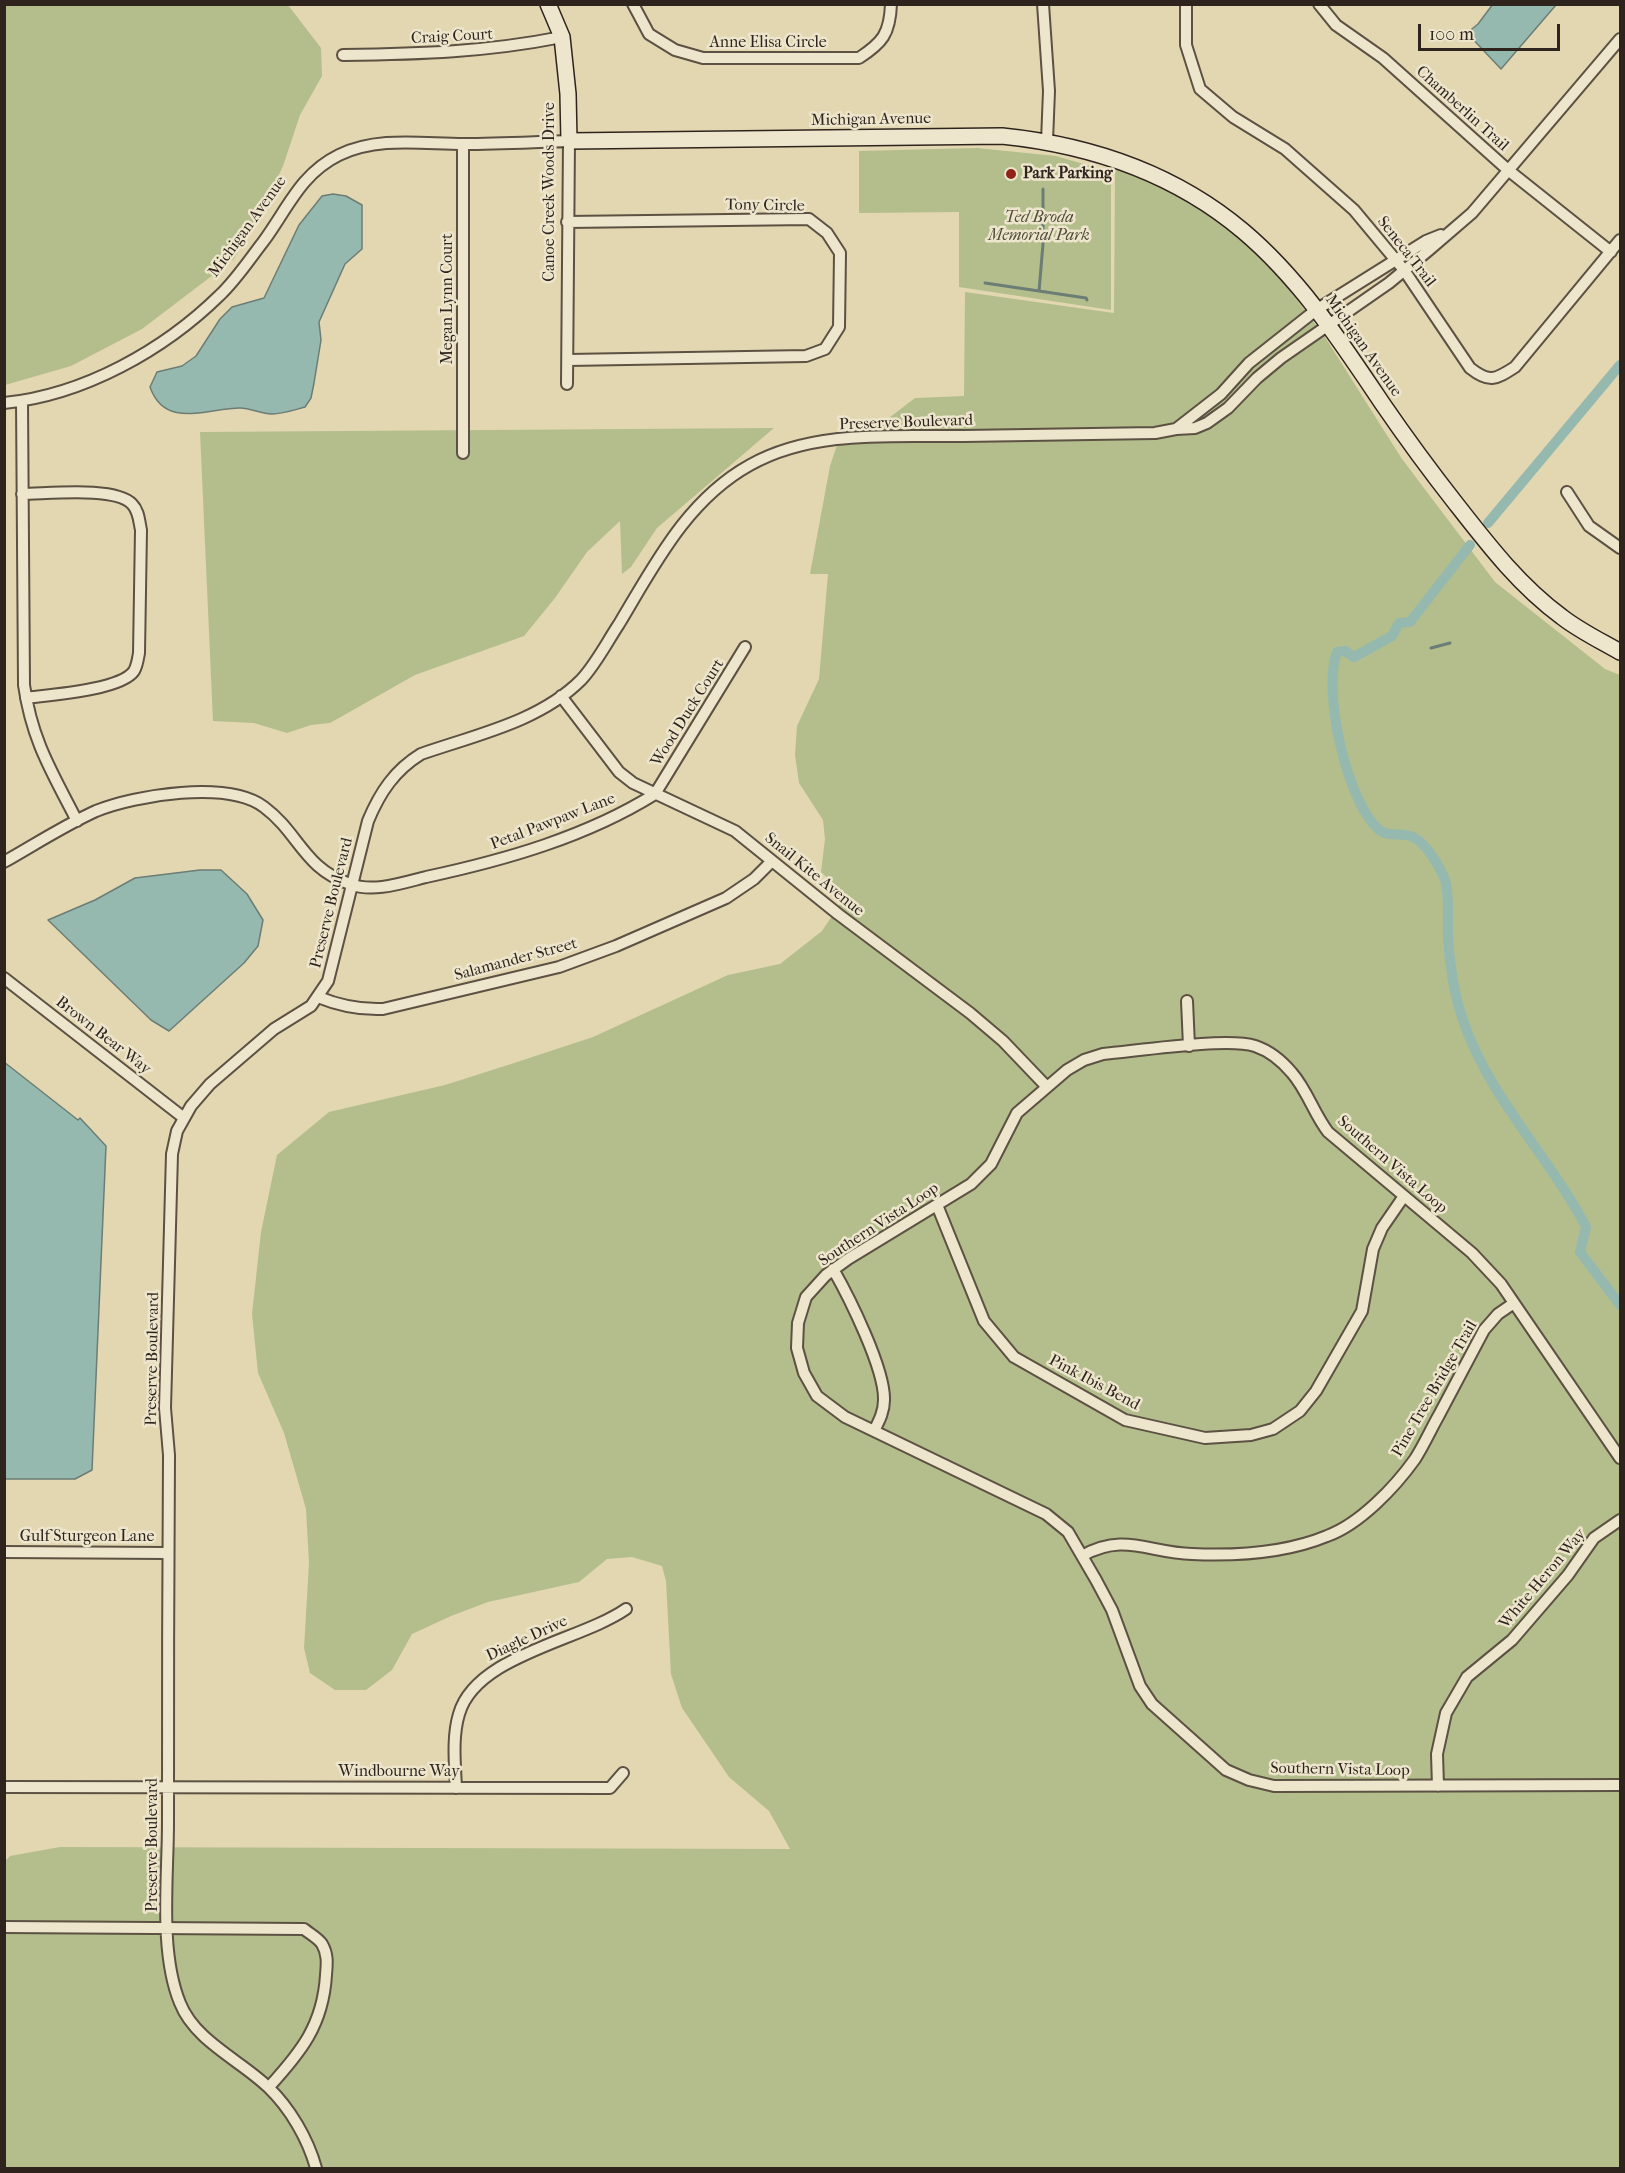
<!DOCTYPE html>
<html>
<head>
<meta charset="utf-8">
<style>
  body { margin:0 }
  #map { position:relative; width:1625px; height:2173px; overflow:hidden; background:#e3d7b1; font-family:"IM FELL French Canon",serif }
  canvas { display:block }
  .frame { position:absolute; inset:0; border:6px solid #2f241d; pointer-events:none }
  .scale { position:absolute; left:1418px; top:24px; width:142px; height:27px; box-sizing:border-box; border:3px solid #2f241d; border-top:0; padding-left:8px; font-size:18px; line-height:21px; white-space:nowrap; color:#2f241d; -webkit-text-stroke:4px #ede5cc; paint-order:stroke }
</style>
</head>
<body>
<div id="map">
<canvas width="1625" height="2173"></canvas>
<div class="frame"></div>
<div class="scale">100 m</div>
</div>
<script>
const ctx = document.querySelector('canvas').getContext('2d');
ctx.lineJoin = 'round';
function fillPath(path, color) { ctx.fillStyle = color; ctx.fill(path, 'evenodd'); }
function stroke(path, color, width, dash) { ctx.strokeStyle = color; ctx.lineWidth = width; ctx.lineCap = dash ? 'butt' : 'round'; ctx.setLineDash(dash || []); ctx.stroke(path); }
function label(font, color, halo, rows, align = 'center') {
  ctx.font = font + ' "IM FELL French Canon",serif'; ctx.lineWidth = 5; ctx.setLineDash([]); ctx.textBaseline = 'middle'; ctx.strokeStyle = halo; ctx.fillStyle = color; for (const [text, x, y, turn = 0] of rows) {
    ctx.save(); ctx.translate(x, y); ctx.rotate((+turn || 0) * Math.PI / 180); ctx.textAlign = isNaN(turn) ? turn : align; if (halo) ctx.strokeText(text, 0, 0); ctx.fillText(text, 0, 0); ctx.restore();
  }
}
fillPath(new Path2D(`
  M 5,4 L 288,5 L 321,48 L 322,76 L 300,115 L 283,166 L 267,200 L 234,259 L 142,329 L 71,366 L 5,385 Z
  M 977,148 L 1056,156 L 1111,172 L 1111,310 L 959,287 L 959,212 L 859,213 L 859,151 Z
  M 1090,160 L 1115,165 L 1188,199 L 1266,260 L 1323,334 L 1402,459 L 1495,582 L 1605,669 L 1620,675 L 1620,2168 L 5,2168 L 4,1862 L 10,1856 L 60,1847 L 790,1849 L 769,1811 L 729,1777 L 682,1708 L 671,1674 L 666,1581 L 662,1566 L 632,1557 L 607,1559 L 579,1582 L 488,1602 L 451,1616 L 412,1634 L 392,1670 L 366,1690 L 335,1690 L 310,1673 L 304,1648 L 309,1563 L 306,1509 L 284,1433 L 258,1373 L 252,1314 L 261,1232 L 277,1155 L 329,1112 L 445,1085 L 511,1064 L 593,1037 L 728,975 L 780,964 L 822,931 L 846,895 L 821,872 L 825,839 L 823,820 L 799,783 L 795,755 L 797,726 L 819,679 L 828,574 L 810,574 L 830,466 L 843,427 L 877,427 L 915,398 L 964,396 L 965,292 L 1114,313 L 1115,172 L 1112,168 Z
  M 774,428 L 657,528 L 631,567 L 622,574 L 620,521 L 587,552 L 555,598 L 524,636 L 415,675 L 330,723 L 311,725 L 287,733 L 254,723 L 213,721 L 200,432 Z`), '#b3be8c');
const water = new Path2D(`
  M 1493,4 L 1556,5 L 1501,69 L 1467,33 L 1478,24 Z
  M 333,194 L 346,196 L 362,205 L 362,249 L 345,264 L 319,322 L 321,340 L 314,383 L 311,398 L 305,407 C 294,410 283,414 272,414 C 261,414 251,408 240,408 C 208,408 165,430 150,387 L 157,372 L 182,366 L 196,356 L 220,319 L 232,307 L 264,298 L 299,225 L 322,196 Z
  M 200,870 L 221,870 L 247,894 L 263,920 L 258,946 L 244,963 L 169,1031 L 151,1020 L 48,920 L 95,900 L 135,878 Z
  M 4,1062 L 78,1120 L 80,1118 L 106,1146 L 92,1470 L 75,1479 L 5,1479 Z`);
fillPath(water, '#95b9af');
stroke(water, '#6c7d75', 1.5);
stroke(new Path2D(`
  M 1043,189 L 1043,244 L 1039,291 L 1086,298 L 1087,300
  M 985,283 L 1039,291
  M 1598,392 L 1600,394
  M 1431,648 L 1450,643`), '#6c7d75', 3);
stroke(new Path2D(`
  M 1488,523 L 1620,365
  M 1470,545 L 1410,622 L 1399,623 L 1392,636 L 1354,657 L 1345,651 L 1337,652 C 1322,691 1347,801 1378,829 C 1388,838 1402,832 1413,837 C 1426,843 1440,867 1445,880 C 1450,896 1447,918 1448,935 C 1449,961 1454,995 1463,1020 C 1488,1096 1549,1156 1586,1227 L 1580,1252 L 1620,1305`), '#95b9af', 10);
const street = new Path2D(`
  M 633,4 L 649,34 L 675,50 L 703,58 L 859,58 C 882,43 890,34 891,4
  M 1043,4 L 1049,91 L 1047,141
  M 1186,4 L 1186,45 L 1200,89 L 1233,117 L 1285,149 L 1354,210 L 1404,270 L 1470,368 C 1489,383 1495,380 1515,367 L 1620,240
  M 1319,4 L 1336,25 L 1383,58 L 1508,170 L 1611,252
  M 343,55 C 421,54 486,52 562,37
  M 463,144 L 463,453
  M 567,222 L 809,219 L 827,233 L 840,253 L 839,327 L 825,349 L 806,356 L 568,360
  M 22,401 L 24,685 C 32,741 52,772 77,821
  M 4,403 C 84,395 164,350 220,295 C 236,280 249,260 263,242 C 287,210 300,174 339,155 C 378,136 423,144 464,144 C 499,144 534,142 569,141 L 567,384
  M 1176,429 L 1221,394 L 1249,363 L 1316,310 L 1426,241 L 1441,235
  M 1567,492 L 1589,526 L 1620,548
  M 22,494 C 47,494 115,486 132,504 C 139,511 139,521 141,530 L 139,653 C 138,659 137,666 134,671 C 121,690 49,695 26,698
  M 561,696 L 619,772 L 633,783 L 735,831 L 838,914 L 970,1013 L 1003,1041 L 1047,1087
  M 4,862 C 34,845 65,825 96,811 C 135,795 228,780 264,807 C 299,833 304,869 350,884 C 373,893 402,883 426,877 C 505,860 586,837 655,794 L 745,647
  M 4,978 L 184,1118
  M 318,997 C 340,1006 359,1010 383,1009 L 559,967 L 616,946 L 726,898 L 754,879 L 772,861
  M 1187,1001 L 1189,1046
  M 937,1205 L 984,1321 L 1014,1357 L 1125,1420 L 1205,1438 L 1251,1435 L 1273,1429 L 1300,1411 L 1316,1391 L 1362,1311 L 1373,1249 L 1382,1228 L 1404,1196
  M 833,1269 C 849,1297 885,1369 884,1400 C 884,1412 879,1421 874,1431
  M 1620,1458 L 1501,1284 L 1472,1253 L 1328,1132 C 1314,1114 1307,1090 1292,1073 C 1282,1061 1270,1051 1255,1046 C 1227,1037 1137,1051 1103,1054 L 1084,1060 L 1067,1070 L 1017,1113 L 991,1164 L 971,1184 L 848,1259 L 826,1275 L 806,1297 L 798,1323 L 797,1348 L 804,1373 L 817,1396 L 845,1417 L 1046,1514 L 1068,1532 L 1096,1580 L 1112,1610 L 1140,1686 L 1152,1704 L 1226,1770 L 1249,1780 L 1274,1786 L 1620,1785
  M 4,1552 L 168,1553
  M 1082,1556 C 1124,1532 1149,1553 1192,1554 C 1236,1556 1286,1553 1327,1536 C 1360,1524 1395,1487 1415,1459 C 1424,1445 1431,1429 1439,1415 C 1454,1387 1469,1358 1484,1330 L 1498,1314 L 1514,1303
  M 1438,1786 L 1437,1754 L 1446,1713 L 1467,1677 L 1512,1640 L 1568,1575 L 1594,1538 L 1620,1520
  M 4,1787 L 610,1788 L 623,1773
  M 456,1788 C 455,1764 452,1737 459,1714 C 476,1655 580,1641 626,1609
  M 4,1927 L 304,1929 C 310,1934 318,1938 322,1944 C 328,1954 327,1964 326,1975 C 323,2025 301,2052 269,2087
  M 316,2168 C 308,2139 290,2108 268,2087 C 240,2060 195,2041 180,2003 C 159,1952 168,1879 168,1823 C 168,1700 168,1578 169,1455 L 165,1408 L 172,1154 L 177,1131 L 191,1106 L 210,1084 L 274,1029 L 311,1006 L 328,981 L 368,821 C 380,792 395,770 421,754 C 475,735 539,722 581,680 C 596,664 607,642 619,624 C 655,564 687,500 750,465 C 814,429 894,437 964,436 C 1028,435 1092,434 1155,433 L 1176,429 L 1195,428 L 1207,423 L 1228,408 L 1257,378 L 1281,358 L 1389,283 L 1429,250 L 1472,213 L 1620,39`);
const secondary = new Path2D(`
  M 548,4 L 562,37 L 568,94 L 569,141 L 1002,136 C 1090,145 1174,173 1243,231 C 1300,279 1341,342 1382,403 C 1406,438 1431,472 1457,505 C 1489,546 1520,586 1562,617 C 1580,631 1601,641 1620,652`);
stroke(street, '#5c5142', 14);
stroke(secondary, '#2f241d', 18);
stroke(street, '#ede5cc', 10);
stroke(secondary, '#ede5cc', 15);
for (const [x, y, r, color] of [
  [1011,174,6,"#8f2418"]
]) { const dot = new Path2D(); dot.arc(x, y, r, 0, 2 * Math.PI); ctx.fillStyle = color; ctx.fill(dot); stroke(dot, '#ede5cc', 2); }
label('16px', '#2f241d', '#ede5cc', [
  ["Craig Court",452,37,-3],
  ["Anne Elisa Circle",768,43],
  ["Chamberlin Trail",1462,109,42],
  ["Michigan Avenue",871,120,-1],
  ["Canoe Creek Woods Drive",550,192,-90],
  ["Tony Circle",765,206,1],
  ["Michigan Avenue",248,227,-54],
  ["Seneca Trail",1406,252,52],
  ["Megan Lynn Court",448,299,-90],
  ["Michigan Avenue",1363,346,55],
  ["Preserve Boulevard",906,423,-2],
  ["Wood Duck Court",688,713,-58],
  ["Petal Pawpaw Lane",553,822,-21],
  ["Snail Kite Avenue",814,875,39],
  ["Preserve Boulevard",332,903,-76],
  ["Salamander Street",516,960,-15],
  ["Brown Bear Way",103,1036,38],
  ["Southern Vista Loop",1392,1165,41],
  ["Southern Vista Loop",879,1225,-33],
  ["Preserve Boulevard",153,1359,-89],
  ["Pink Ibis Bend",1094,1383,28],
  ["Pine Tree Bridge Trail",1435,1389,-60],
  ["Gulf Sturgeon Lane",87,1537],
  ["White Heron Way",1543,1579,-50],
  ["Diagle Drive",527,1639,-25],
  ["Southern Vista Loop",1340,1770,1],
  ["Windbourne Way",399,1772],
  ["Preserve Boulevard",153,1845,-90]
]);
label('bold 16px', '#2f241d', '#ede5cc', [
  ["Park Parking",1023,174]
], 'left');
label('italic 16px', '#504a39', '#ede5cc', [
  ["Ted Broda",1039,218],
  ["Memorial Park",1039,236]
]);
</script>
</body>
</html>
